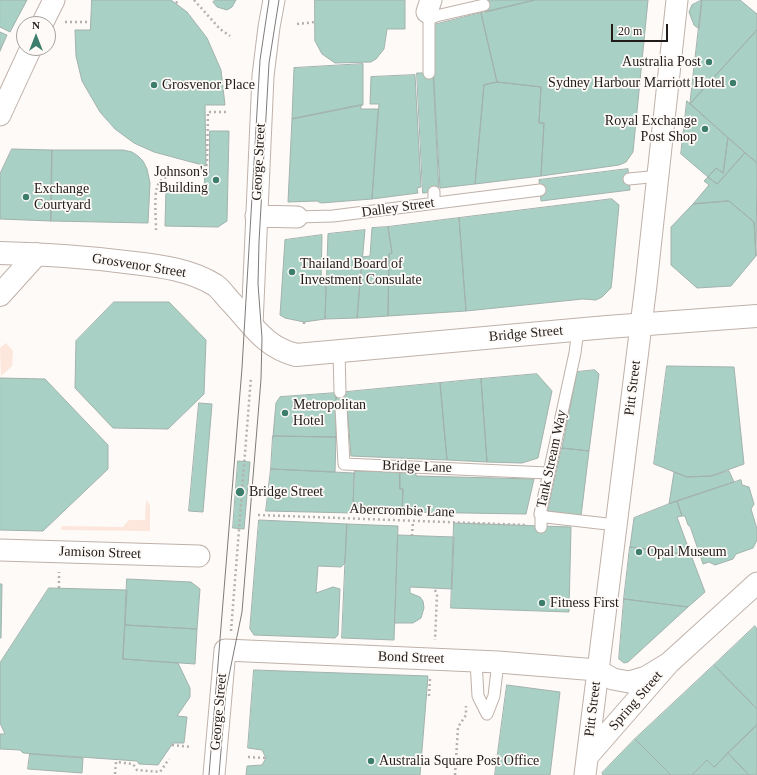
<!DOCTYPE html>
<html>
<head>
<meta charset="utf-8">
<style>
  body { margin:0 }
  #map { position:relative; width:757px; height:775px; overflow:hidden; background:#fdfaf8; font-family:"Times New Roman",serif }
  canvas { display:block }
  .north { position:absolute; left:16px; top:16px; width:40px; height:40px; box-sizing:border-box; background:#fdfaf8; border:1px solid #a5a19f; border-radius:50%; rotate:0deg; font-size:11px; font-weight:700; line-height:16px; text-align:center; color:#211b19 }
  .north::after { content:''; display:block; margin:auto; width:14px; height:18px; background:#3c7d6c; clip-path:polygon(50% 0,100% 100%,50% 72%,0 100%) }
  .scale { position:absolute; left:611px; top:24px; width:57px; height:18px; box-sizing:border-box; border:2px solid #211b19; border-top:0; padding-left:5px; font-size:12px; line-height:14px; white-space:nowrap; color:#211b19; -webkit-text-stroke:3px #fdfaf8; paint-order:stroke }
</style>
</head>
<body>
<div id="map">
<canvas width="757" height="775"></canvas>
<div class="north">N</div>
<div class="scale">20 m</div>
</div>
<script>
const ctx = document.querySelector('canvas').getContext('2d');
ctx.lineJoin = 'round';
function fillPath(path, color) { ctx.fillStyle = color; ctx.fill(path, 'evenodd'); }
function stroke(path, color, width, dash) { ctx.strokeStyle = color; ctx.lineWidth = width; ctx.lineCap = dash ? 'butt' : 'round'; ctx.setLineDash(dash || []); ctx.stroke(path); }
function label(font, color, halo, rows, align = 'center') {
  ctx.font = font + ' "Times New Roman",serif'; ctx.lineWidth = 3.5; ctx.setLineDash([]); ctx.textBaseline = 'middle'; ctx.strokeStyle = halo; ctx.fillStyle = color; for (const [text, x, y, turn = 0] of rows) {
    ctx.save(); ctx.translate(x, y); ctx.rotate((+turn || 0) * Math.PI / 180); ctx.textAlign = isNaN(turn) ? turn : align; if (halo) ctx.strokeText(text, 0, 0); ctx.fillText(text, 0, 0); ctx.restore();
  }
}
fillPath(new Path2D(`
  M 6,343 L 13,351 L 12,366 L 1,376 L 0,348 Z
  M 146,500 L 150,505 L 150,531 L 61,530 L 62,526 L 123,527 L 129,520 L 145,520 Z`), '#fde6db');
const building = new Path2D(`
  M 0,0 L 27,0 L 10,32 L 0,27 Z
  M 92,0 L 171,0 L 187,12 L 207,38 L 221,70 L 225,105 L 205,105 L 206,166 L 154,152 L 134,143 L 115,129 L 100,112 L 82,81 L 76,56 L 75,30 L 90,30 Z
  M 215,0 L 236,0 L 232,7 L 227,10 L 217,7 L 213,2 Z
  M 315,0 L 405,0 L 405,29 L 387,29 L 384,49 L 376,59 L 371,62 L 335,63 L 322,54 L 315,41 Z
  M 490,0 L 535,0 L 486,12 L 484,1 Z
  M 535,0 L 648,0 L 633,152 L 626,162 L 619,165 L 541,176 L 544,123 L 539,123 L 541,87 L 497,82 L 481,13 Z
  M 702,0 L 740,0 L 757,14 L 757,30 L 690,104 Z
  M 702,0 L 699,29 L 694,25 L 689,12 L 692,5 Z
  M 481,13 L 497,82 L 484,85 L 475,184 L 440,188 L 431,30 L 433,25 Z
  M 757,30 L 757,163 L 690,104 Z
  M 0,32 L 7,35 L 0,51 Z
  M 363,64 L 363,105 L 292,119 L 294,68 Z
  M 417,73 L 433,73 L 439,192 L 423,193 Z
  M 415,75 L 421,187 L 417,188 L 418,193 L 372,199 L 379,104 L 370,104 L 371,77 Z
  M 497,82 L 541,87 L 539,123 L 544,123 L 541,176 L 475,184 L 484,85 Z
  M 687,101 L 728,138 L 723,173 L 716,168 L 708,177 L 681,154 Z
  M 361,105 L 361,109 L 378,109 L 372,199 L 321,203 L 317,201 L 288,202 L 292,119 Z
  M 210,131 L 229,131 L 227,221 L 218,227 L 165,226 L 166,188 L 204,188 L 205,173 L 209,173 Z
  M 728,138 L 745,153 L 717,184 L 708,177 L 716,168 L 723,173 Z
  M 12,149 L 52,150 L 51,221 L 0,219 L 0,174 Z
  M 52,150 L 123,150 L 132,152 L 138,156 L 143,161 L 147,169 L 150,183 L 148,223 L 51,221 Z
  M 745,153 L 757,163 L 756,256 L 754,222 L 729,201 L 693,204 L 709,185 L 704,181 L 708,177 L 717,184 Z
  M 628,169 L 630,190 L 541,201 L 539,180 Z
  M 612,199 L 619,205 L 612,280 L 611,288 L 602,297 L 596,300 L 583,299 L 466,311 L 459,218 Z
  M 729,201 L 754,222 L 756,256 L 731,286 L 697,288 L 671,265 L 671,227 L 693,204 Z
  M 459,218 L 466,311 L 388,316 L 389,254 L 392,253 L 388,227 Z
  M 388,227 L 392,253 L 389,254 L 388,316 L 357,318 L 362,257 L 370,256 L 372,228 Z
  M 365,230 L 357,318 L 325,319 L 328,234 Z
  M 322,235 L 321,284 L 326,284 L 325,319 L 304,322 L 285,318 L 280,315 L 285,240 Z
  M 114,302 L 169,302 L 206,340 L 204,394 L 168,429 L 113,428 L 75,388 L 76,341 Z
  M 667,366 L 734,367 L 744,464 L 711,476 L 687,477 L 654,464 Z
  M 595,370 L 599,374 L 589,451 L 562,448 L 577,372 Z
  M 537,374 L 552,391 L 538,458 L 522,463 L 487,462 L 481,379 Z
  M 0,378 L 45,379 L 108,445 L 108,469 L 43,531 L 0,530 Z
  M 481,379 L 487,462 L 447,460 L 440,383 Z
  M 440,383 L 447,460 L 351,456 L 347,406 L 336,407 L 336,393 Z
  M 336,393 L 336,437 L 273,436 L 276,403 L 280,397 Z
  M 199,403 L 212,404 L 203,512 L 189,511 Z
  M 273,436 L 336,437 L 335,472 L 271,469 Z
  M 562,448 L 589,451 L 581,516 L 548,511 Z
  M 238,461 L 250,462 L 244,529 L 233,528 Z
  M 271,469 L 354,473 L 353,513 L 266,511 Z
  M 355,471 L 400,472 L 400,489 L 403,489 L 402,514 L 353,513 Z
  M 729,471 L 734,482 L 669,504 L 674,472 L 687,477 L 711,476 Z
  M 400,472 L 416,473 L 416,476 L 534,479 L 526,514 L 402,512 L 403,489 L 400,489 Z
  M 741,480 L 742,485 L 749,487 L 754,504 L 751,509 L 757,529 L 757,540 L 753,548 L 736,554 L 733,559 L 715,565 L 709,562 L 703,564 L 690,526 L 688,525 L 685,516 L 682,516 L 677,501 Z
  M 677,501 L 682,516 L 677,517 L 691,555 L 630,547 L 634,518 Z
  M 259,520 L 347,524 L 345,563 L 341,567 L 318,566 L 316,593 L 333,587 L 340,589 L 338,635 L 335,638 L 254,635 L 250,629 Z
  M 454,523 L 571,527 L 569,612 L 451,608 Z
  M 347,524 L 398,526 L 394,640 L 342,638 Z
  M 398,535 L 454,537 L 452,589 L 410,587 L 410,593 L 420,597 L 423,601 L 424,608 L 421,618 L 413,623 L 395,623 Z
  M 630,547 L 691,555 L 705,592 L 688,607 L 624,599 Z
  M 127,579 L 191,582 L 200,589 L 197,629 L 125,625 Z
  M 0,584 L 2,584 L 1,638 L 0,638 Z
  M 49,588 L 127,590 L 123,659 L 178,663 L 190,688 L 190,697 L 177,716 L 187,717 L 184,743 L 173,743 L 158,765 L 139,764 L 137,761 L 23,753 L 20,750 L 0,749 L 0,734 L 5,734 L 0,723 L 0,663 Z
  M 624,599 L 688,607 L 628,662 L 624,663 L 619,659 Z
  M 125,625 L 197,629 L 195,664 L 123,659 Z
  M 755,626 L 757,629 L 757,709 L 714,665 Z
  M 714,665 L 757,709 L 757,725 L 714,767 L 707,760 L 692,775 L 671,775 L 635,739 Z
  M 254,670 L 428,676 L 420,775 L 246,775 L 247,766 L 262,765 L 266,758 L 262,750 L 248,748 Z
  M 507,685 L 560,692 L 550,775 L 495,775 Z
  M 757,725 L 757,775 L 749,775 L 728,753 Z
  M 635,739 L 671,775 L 603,775 L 602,773 Z
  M 728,753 L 749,775 L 692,775 L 707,760 L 714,767 Z
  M 30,754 L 83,758 L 82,773 L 28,769 Z`);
fillPath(building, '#a9d0c4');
stroke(building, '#a2b2ad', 1);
const lane = new Path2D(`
  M 429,73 L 429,19 L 436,16 L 484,5
  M 629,179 L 659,176
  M 434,192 L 434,203
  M 297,217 L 333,216 L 540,190
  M 578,329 L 575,353 L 540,514 L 546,517 L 616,525
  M 339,351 L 340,392
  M 341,407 L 344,464 L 548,473
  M 541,527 L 541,516
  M 476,661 L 478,696 L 487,714
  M 487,714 L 494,696 L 498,662`);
const street = new Path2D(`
  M 427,12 L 431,0
  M 42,24 L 54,0
  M 0,115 L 31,48
  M 256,216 L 297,217
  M 252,325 L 263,76 L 269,27 L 274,0
  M 0,550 L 199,556
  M 587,757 L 669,663 L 757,583
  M 214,775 L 225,650 L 498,662 L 597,670 L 613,679 L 629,682 L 646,677 L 669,663
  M 585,775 L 646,285 L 677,0`);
const secondary = new Path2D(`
  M 0,253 C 45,254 89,257 134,263 C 161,266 191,270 215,285 C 221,289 225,296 230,301 C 252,324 264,347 296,355 L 607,327 L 757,316
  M 0,295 L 37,254`);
stroke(lane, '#bfb1a9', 13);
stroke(street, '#bfb1a9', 23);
stroke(secondary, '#bfb1a9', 24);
stroke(new Path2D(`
  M 194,0 L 220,29 L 230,36
  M 176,3 L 179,0
  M 65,22 L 90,22
  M 297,24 L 315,22
  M 156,230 C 156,218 154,198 157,187 C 164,165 199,184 207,164 L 208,112 L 229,112
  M 304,322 L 304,324
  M 258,515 L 527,525
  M 412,536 L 413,521
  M 59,588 L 59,572
  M 435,590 L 437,595 L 435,640
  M 231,631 L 251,377
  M 429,696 L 430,678
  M 172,745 L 192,747
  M 248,757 L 266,758
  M 115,774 L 116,762 L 133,764 L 137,770 L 160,772 L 169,759
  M 455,775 L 458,727 L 466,715 L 466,706`), '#b4b0ae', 2.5, [2, 3]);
stroke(lane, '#fff', 11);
stroke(street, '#fff', 21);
stroke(secondary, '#fff', 22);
stroke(new Path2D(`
  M 209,775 L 242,368 L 260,60 L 269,0
  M 219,775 L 226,690 L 242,612 L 261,379 L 262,338 L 258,284 L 259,242 L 269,63 L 279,0`), '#807b79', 1);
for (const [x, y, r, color] of [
  [709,62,4,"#3c7d6c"],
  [733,83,4,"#3c7d6c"],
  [154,85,4,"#3c7d6c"],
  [705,129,4,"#3c7d6c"],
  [216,180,4,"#3c7d6c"],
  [26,197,4,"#3c7d6c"],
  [292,272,4,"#3c7d6c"],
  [285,413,4,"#3c7d6c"],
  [240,492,5,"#3c7d6c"],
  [639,552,4,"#3c7d6c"],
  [542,603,4,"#3c7d6c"],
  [371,761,4,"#3c7d6c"]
]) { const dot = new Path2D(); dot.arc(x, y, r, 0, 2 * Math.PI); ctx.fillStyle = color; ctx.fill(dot); stroke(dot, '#fdfaf8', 1.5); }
label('14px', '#211b19', '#fdfaf8', [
  ["Australia Post",701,62,"right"],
  ["Sydney Harbour Marriott Hotel",725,83,"right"],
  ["Grosvenor Place",162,85],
  ["Royal Exchange",697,121,"right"],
  ["Post Shop",697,137,"right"],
  ["Johnson's",208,172,"right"],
  ["Building",208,188,"right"],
  ["Exchange",34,189],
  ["Courtyard",34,205],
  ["Thailand Board of",300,264],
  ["Investment Consulate",300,280],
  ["Metropolitan",293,405],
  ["Hotel",293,421],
  ["Bridge Street",249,492],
  ["Opal Museum",647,552],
  ["Fitness First",550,603],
  ["Australia Square Post Office",379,761]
], 'left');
label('14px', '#211b19', '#fdfaf8', [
  ["George Street",259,162,-87],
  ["Dalley Street",398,208,-8],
  ["Grosvenor Street",139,266,9],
  ["Bridge Street",526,334,-5],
  ["Pitt Street",633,388,-83],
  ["Tank Stream Way",552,459,-78],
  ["Bridge Lane",417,467,2],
  ["Abercrombie Lane",402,511,2],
  ["Jamison Street",100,553,2],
  ["Bond Street",411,658,2],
  ["Spring Street",636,701,-49],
  ["Pitt Street",593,709,-83],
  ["George Street",219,712,-85]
]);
</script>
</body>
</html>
